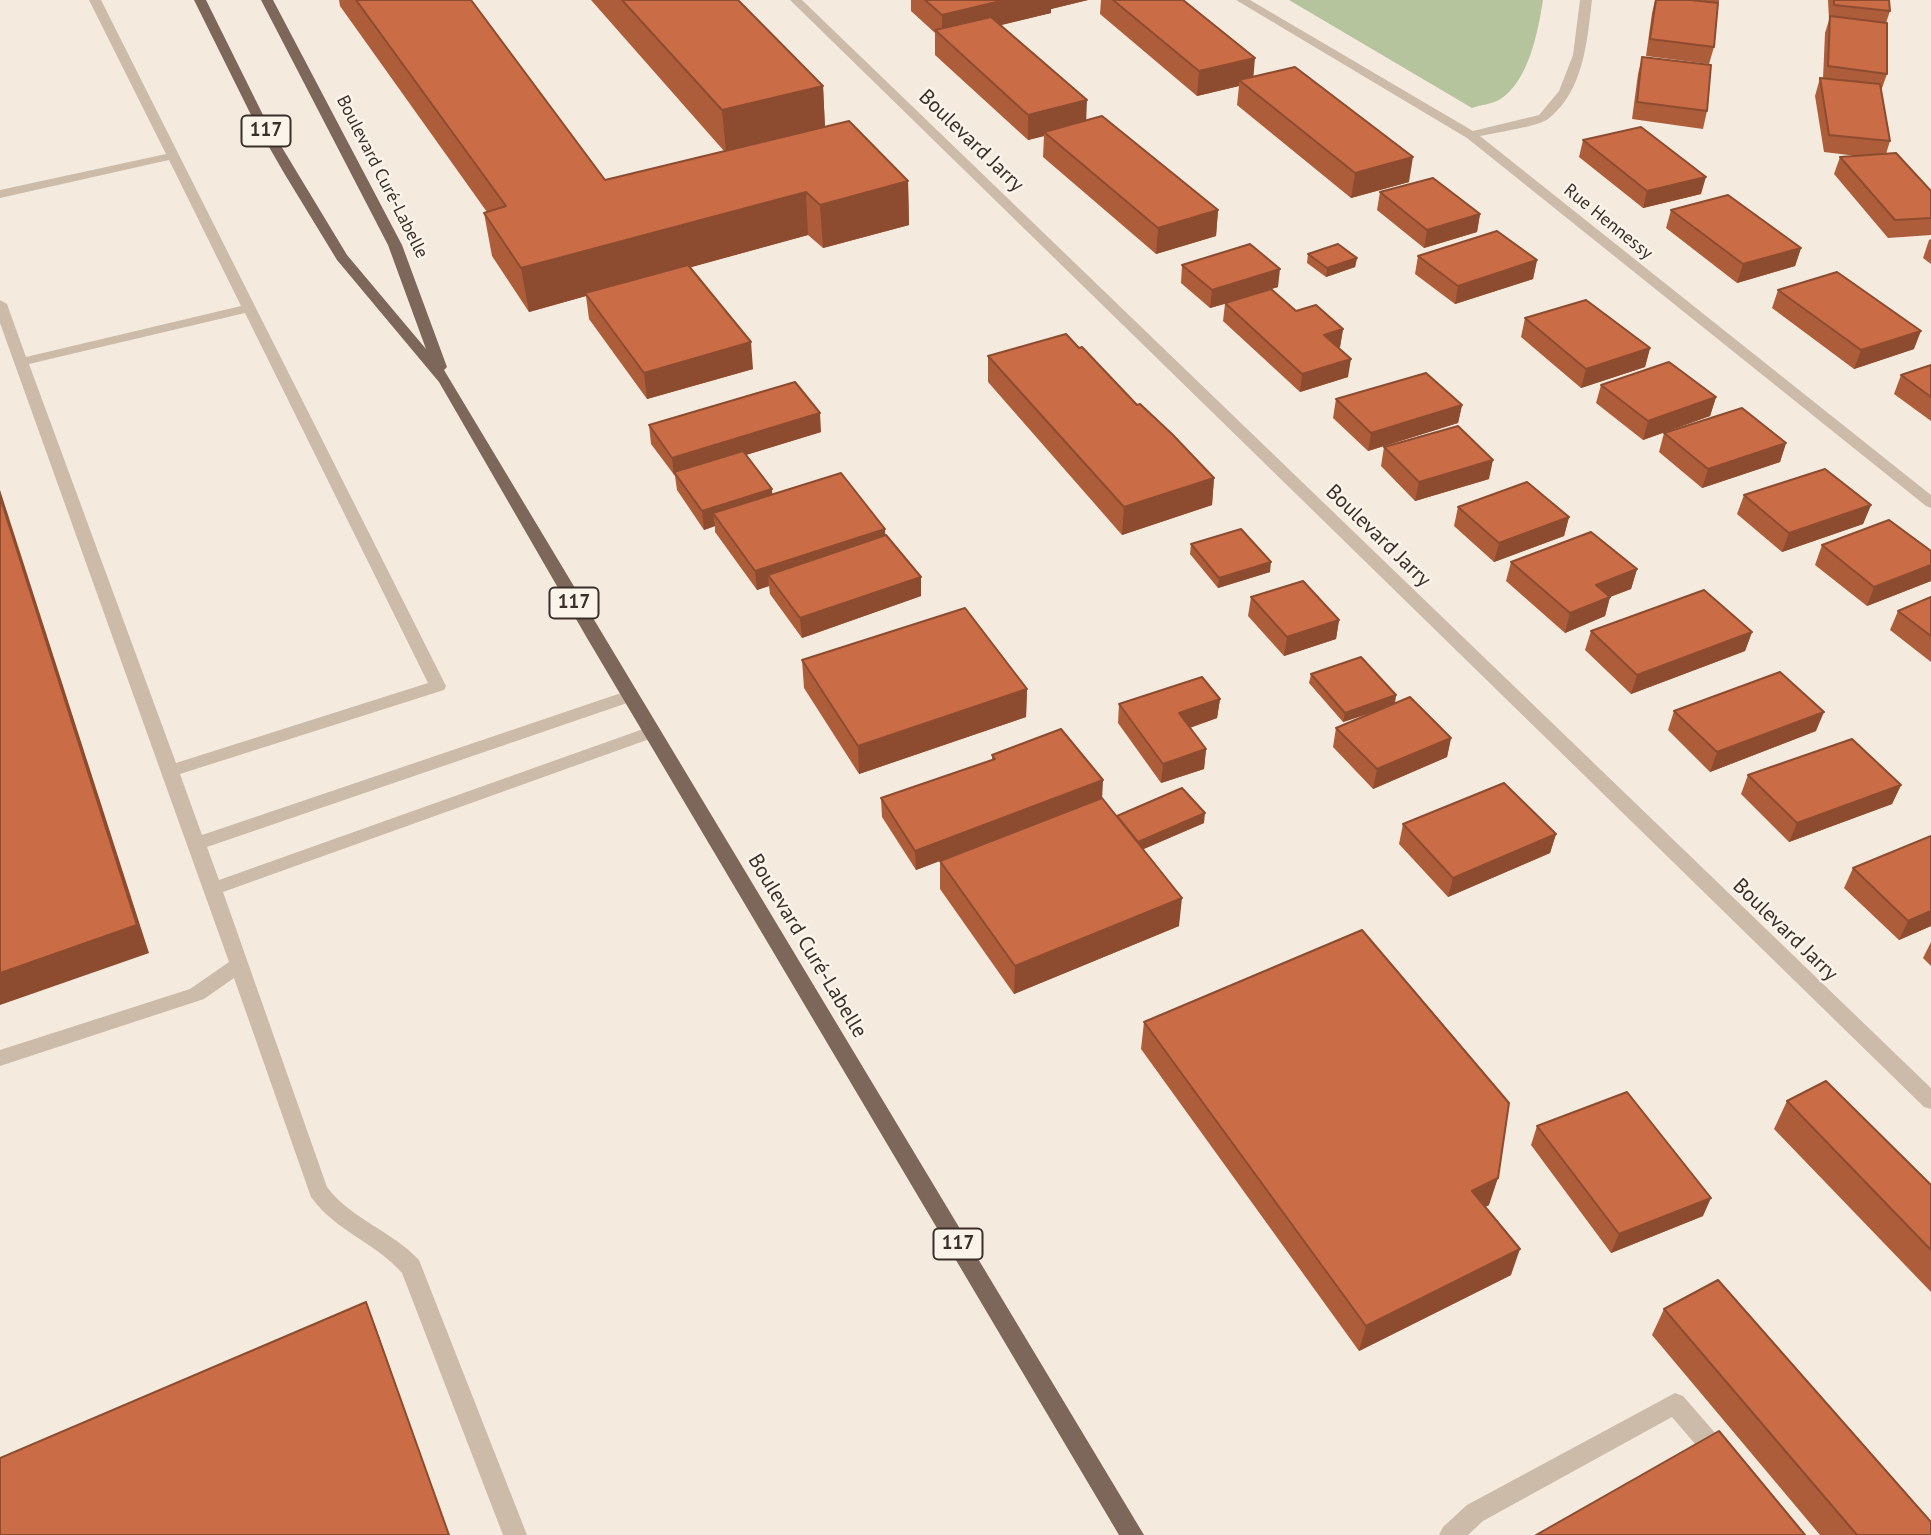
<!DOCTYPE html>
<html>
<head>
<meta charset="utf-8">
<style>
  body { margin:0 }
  canvas { display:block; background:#f4ebde }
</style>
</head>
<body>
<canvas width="1931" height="1535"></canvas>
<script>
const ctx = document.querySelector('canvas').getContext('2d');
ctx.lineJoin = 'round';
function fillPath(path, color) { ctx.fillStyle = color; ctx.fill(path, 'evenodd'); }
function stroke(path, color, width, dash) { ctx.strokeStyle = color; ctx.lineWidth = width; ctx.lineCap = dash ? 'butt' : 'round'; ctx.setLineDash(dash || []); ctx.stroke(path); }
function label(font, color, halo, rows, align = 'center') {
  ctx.font = font + ' "PT Sans",sans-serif'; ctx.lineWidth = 5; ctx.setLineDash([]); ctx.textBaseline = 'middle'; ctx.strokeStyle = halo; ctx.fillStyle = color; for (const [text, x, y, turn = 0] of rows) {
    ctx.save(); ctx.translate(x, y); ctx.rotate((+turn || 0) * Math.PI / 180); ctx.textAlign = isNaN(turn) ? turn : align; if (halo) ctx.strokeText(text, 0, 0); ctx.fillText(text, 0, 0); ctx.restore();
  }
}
fillPath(new Path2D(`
  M 1289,0 L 1543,0 C 1538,31 1529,82 1499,100 C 1492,104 1480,105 1472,108 Z`), '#b5c49d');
fillPath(new Path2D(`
  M 89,0 L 101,0 L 446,686 L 444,690 L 180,774 L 202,835 L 624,692 L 636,692 L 638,696 L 636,700 L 207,847 L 219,880 L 646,728 L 652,726 L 661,732 L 658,736 L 223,892 L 327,1187 C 351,1219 392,1231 419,1260 L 527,1535 L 503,1535 L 402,1273 C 375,1242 335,1231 311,1197 L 234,978 L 204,999 L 0,1066 L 0,1050 L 190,989 L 229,962 L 0,323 L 0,300 L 7,304 L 26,357 L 241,306 L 169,160 L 0,198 L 0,190 L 166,154 ZM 245,313 L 428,683 L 176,763 L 29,364 Z
  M 1675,1393 L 1683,1396 L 1729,1449 L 1733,1457 L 1729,1465 L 1721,1468 L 1713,1465 L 1672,1417 L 1483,1521 L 1468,1535 L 1439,1535 L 1443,1527 L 1467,1505 Z`), '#cdbba9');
fillPath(new Path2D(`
  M 790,0 L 802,0 L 1931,1088 L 1931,1109 L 1924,1107 Z
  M 1236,0 L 1250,0 L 1473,131 L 1539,115 L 1559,91 L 1573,55 L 1580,0 L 1592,0 C 1587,41 1584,91 1548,119 C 1540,126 1494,133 1480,136 L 1931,495 L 1931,508 L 1926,506 L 1467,138 Z`), '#cdbba9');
fillPath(new Path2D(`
  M 194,0 L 206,0 L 266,121 L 347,255 L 426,349 L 388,245 L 261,0 L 273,0 L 402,245 L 447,367 L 444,370 L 1144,1535 L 1119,1535 L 587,638 L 439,382 L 337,260 L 284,173 L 254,121 Z`), '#7c675a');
fillPath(new Path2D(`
  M 339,0 L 471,0 L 605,180 L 724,151 L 591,0 L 738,0 L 823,86 L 825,127 L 908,181 L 909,225 L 823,248 L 808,235 L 690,267 L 753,369 L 647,399 L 589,319 L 586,296 L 529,312 L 492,256 L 484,213 L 487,212 L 340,6 Z
  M 911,0 L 1088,0 L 1051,9 L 1051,13 L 1000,25 L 1086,120 L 1218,210 L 1216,236 L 1156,254 L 1043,157 L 1044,136 L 1028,140 L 935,55 L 935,33 L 911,11 Z
  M 1101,0 L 1183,0 L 1253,77 L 1409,182 L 1351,198 L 1237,105 L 1239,86 L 1197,96 L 1100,14 Z
  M 1655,0 L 1714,47 L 1709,64 L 1646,56 L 1652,13 Z
  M 1697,0 L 1719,0 L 1719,3 Z
  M 1828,0 L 1889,0 L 1890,11 L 1886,23 L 1887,74 L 1881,91 L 1890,141 L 1886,154 L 1931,191 L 1931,235 L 1888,238 L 1834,174 L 1840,157 L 1857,156 L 1824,152 L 1815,96 L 1820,78 L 1823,79 L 1825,33 L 1829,20 Z
  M 1642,57 L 1707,111 L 1703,129 L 1632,119 L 1638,74 Z
  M 1583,140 L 1701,194 L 1643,208 L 1579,157 Z
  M 1380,192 L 1480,214 L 1477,232 L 1424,248 L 1377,210 Z
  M 1671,210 L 1801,248 L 1795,266 L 1737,283 L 1666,228 Z
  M 1931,239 L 1931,264 L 1923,258 L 1929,240 Z
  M 1308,254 L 1357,258 L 1355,267 L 1326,277 L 1307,263 Z
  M 1418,256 L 1537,260 L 1533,279 L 1455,304 L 1415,274 Z
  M 1182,265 L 1278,287 L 1271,289 L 1296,311 L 1343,329 L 1340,347 L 1339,348 L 1348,377 L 1300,392 L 1223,321 L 1225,304 L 1210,308 L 1181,283 Z
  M 1778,290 L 1914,349 L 1854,369 L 1772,308 Z
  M 1525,318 L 1650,348 L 1645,367 L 1581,388 L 1521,337 Z
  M 1079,348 L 1214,478 L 1212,505 L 1122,535 L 988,382 L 988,356 Z
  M 1931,365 L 1931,421 L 1894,394 L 1901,375 Z
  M 1601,385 L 1716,397 L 1710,416 L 1643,440 L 1596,403 Z
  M 1336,399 L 1462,405 L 1458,423 L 1368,451 L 1333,418 Z
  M 649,425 L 821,432 L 746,455 L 772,495 L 886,535 L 921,596 L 802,638 L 770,594 L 769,586 L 757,590 L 715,532 L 715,526 L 704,530 L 677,490 L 675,476 L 651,444 Z
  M 1664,433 L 1786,443 L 1780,462 L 1702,488 L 1659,452 Z
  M 1384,447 L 1489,479 L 1415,501 L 1381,466 Z
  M 1744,495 L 1871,505 L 1863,524 L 1782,552 L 1737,514 Z
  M 1458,507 L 1569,517 L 1564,536 L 1494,562 L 1454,526 Z
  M 1191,544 L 1270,572 L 1218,588 L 1190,554 Z
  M 1822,545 L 1931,551 L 1931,581 L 1867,606 L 1815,565 Z
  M 1511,562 L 1637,569 L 1631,589 L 1610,597 L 1605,616 L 1565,633 L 1506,581 Z
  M 1251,597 L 1339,620 L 1336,639 L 1284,656 L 1248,616 Z
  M 1931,597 L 1931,662 L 1890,630 L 1898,611 Z
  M 1591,631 L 1752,632 L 1745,651 L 1631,694 L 1585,650 Z
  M 802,660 L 1027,689 L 1026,717 L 859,774 L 804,688 Z
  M 1311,674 L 1396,695 L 1395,704 L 1451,738 L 1447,757 L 1373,789 L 1333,747 L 1336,728 L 1380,710 L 1343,722 L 1309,683 Z
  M 1220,699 L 1217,718 L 1190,728 L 1206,749 L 1204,769 L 1161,783 L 1118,723 L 1119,704 Z
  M 1674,711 L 1816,731 L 1710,772 L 1668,730 Z
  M 992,755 L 1102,799 L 1117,816 L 1204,823 L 1143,849 L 1179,926 L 1014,994 L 940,889 L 940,861 L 999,838 L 916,870 L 882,817 L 881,798 L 992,760 Z
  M 1748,775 L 1901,785 L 1892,804 L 1789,842 L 1741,794 Z
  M 1403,824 L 1556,834 L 1550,853 L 1448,897 L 1399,844 Z
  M 1931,836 L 1931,926 L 1899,940 L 1844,888 L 1853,868 Z
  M 1931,942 L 1931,966 L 1923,958 Z
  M 1144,1022 L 1489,1205 L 1485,1207 L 1511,1275 L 1359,1351 L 1141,1049 Z
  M 1787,1101 L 1931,1185 L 1931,1292 L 1774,1129 Z
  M 1537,1126 L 1703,1216 L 1611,1253 L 1531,1145 Z
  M 1664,1309 L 1931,1535 L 1820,1535 L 1652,1335 Z`), '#ae5d3b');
fillPath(new Path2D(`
  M 1005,0 L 1088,0 L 1051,9 L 1051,13 L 944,39 L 942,37 L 942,15 Z
  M 1255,58 L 1253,82 L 1239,80 L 1239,86 L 1197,96 L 1199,71 Z
  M 823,86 L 825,128 L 726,152 L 722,110 Z
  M 1087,100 L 1086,125 L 1044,132 L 1044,136 L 1028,140 L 1028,115 Z
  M 1413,157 L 1409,182 L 1351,198 L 1355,173 Z
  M 1706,177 L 1701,194 L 1643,208 L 1647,191 Z
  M 908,181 L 909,225 L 823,248 L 820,205 Z
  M 806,192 L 808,235 L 587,296 L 585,293 L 586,296 L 529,312 L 521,268 Z
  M 1218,210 L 1216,236 L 1156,254 L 1158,228 Z
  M 1480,214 L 1477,232 L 1424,248 L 1427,230 Z
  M 1801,248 L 1795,266 L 1737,283 L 1743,264 Z
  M 1357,258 L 1355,267 L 1326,277 L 1327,268 Z
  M 1537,260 L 1533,279 L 1455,304 L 1458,286 Z
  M 1280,269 L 1278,287 L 1210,308 L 1212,290 Z
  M 1343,329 L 1340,347 L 1321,353 L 1324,335 Z
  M 1921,331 L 1914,349 L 1854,369 L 1861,350 Z
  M 751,342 L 753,369 L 647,399 L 644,373 Z
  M 1650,348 L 1645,367 L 1581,388 L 1586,369 Z
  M 1351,359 L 1348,377 L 1300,392 L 1302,374 Z
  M 1716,397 L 1710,416 L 1643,440 L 1648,421 Z
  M 1462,405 L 1458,423 L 1368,451 L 1371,433 Z
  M 820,413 L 821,432 L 677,476 L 674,472 L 674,476 L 672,458 Z
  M 1786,443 L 1780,462 L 1702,488 L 1708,469 Z
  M 1493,460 L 1489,479 L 1415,501 L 1419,482 Z
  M 1214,478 L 1212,505 L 1122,535 L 1124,507 Z
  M 772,489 L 773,508 L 713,513 L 715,526 L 704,530 L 702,511 Z
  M 0,490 L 149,953 L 0,1005 Z
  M 1871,505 L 1863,524 L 1782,552 L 1789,533 Z
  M 1569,517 L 1564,536 L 1494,562 L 1499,543 Z
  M 885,529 L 886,548 L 768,575 L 769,586 L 757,590 L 755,571 Z
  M 1271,562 L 1270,572 L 1218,588 L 1219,578 Z
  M 1931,565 L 1931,581 L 1867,606 L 1874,587 Z
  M 1637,569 L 1631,589 L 1591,604 L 1596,585 Z
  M 921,577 L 921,596 L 802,638 L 800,618 Z
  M 1610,597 L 1605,616 L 1565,633 L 1570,613 Z
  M 1339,620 L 1336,639 L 1284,656 L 1287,637 Z
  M 1752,632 L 1745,651 L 1631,694 L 1637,675 Z
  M 1027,689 L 1026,717 L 859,774 L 858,746 Z
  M 1396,695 L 1394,705 L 1343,722 L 1345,713 Z
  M 1220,699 L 1217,718 L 1177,732 L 1179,713 Z
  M 1824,712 L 1816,731 L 1710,772 L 1717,752 Z
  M 1451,738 L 1447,757 L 1373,789 L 1377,769 Z
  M 1206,749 L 1204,769 L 1161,783 L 1163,764 Z
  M 1103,780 L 1102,800 L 916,870 L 915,851 Z
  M 1901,785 L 1892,804 L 1789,842 L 1797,823 Z
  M 1205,813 L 1204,823 L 1137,852 L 1138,842 Z
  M 1556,834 L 1550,853 L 1448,897 L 1453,878 Z
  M 1182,898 L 1179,926 L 1014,994 L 1015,966 Z
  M 1931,911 L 1931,926 L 1899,940 L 1908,921 Z
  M 1498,1178 L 1489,1205 L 1464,1217 L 1472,1191 Z
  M 1711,1198 L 1703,1216 L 1611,1253 L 1619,1234 Z
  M 1520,1249 L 1511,1275 L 1359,1351 L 1366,1326 Z
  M 366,1302 L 376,1328 L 449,1535 Z`), '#8d4c30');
const building = new Path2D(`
  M 356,0 L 471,0 L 605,180 L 849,121 L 908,181 L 820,205 L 806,192 L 521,268 L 484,213 L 506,206 Z
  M 622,0 L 738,0 L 823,86 L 722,110 Z
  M 925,0 L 1005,0 L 942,15 Z
  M 1113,0 L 1183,0 L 1255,58 L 1199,71 Z
  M 1656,0 L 1691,0 L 1718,3 L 1714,47 L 1650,39 Z
  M 1834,0 L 1889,0 L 1890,11 L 1834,5 Z
  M 1830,16 L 1887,23 L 1887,74 L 1828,66 Z
  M 991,17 L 1087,100 L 1028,115 L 935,30 Z
  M 1642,57 L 1711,65 L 1707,111 L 1637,102 Z
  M 1295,67 L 1413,157 L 1355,173 L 1239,80 Z
  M 1820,78 L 1880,84 L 1890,141 L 1829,135 Z
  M 1102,116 L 1218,210 L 1158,228 L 1044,132 Z
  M 1641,127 L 1706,177 L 1647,191 L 1583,140 Z
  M 1896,153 L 1931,191 L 1931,218 L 1895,220 L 1840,157 Z
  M 1433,178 L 1480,214 L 1427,230 L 1380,192 Z
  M 1728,195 L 1801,248 L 1743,264 L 1671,210 Z
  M 1497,231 L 1537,260 L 1458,286 L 1418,256 Z
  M 1250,244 L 1280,269 L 1212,290 L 1182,265 Z
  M 1338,244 L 1357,258 L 1327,268 L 1308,254 Z
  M 688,265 L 751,342 L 644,373 L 585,293 Z
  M 1837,272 L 1921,331 L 1861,350 L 1778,290 Z
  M 1271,289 L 1296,311 L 1316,305 L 1343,329 L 1324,335 L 1351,359 L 1302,374 L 1225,303 Z
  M 1586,300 L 1650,348 L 1586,369 L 1525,318 Z
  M 1066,334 L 1079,348 L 1082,347 L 1137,405 L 1140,404 L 1172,434 L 1214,478 L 1124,507 L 988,356 Z
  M 1669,362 L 1716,397 L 1648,421 L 1601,385 Z
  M 1931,365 L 1931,397 L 1901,375 Z
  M 1426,373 L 1462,405 L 1371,433 L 1336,399 Z
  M 795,382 L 820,413 L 672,458 L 649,425 Z
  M 1742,408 L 1786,443 L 1708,469 L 1664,433 Z
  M 1458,426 L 1493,460 L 1419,482 L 1384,447 Z
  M 743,451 L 772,489 L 702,511 L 674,472 Z
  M 1825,469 L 1871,505 L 1789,533 L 1744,495 Z
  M 841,473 L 885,529 L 755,571 L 713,513 Z
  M 1527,482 L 1569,517 L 1499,543 L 1458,507 Z
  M 0,497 L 137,925 L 0,973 Z
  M 1889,520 L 1931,551 L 1931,565 L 1874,587 L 1822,545 Z
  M 1241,529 L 1271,562 L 1219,578 L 1191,544 Z
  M 1591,532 L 1637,569 L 1596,585 L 1610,597 L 1570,613 L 1511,562 Z
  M 886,535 L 921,577 L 800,618 L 768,575 Z
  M 1303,581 L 1339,620 L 1287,637 L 1251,597 Z
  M 1704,590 L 1752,632 L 1637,675 L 1591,631 Z
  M 1931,597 L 1931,636 L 1898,611 Z
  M 965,608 L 1027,689 L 858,746 L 802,660 Z
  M 1361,657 L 1396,695 L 1345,713 L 1311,674 Z
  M 1780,672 L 1824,712 L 1717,752 L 1674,711 Z
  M 1202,677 L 1220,699 L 1179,713 L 1206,749 L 1163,764 L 1119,704 Z
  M 1410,697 L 1451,738 L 1377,769 L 1336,728 Z
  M 1061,729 L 1103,780 L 915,851 L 881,798 L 995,759 L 992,755 Z
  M 1852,739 L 1901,785 L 1797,823 L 1748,775 Z
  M 1504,783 L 1556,834 L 1453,878 L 1403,824 Z
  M 1182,788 L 1205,813 L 1138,842 L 1117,816 Z
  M 1102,798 L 1182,898 L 1015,966 L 940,861 Z
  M 1931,836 L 1931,911 L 1908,921 L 1853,868 Z
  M 1362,930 L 1509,1103 L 1498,1178 L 1472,1191 L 1520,1249 L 1366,1326 L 1144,1022 Z
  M 1826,1081 L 1931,1185 L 1931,1250 L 1787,1101 Z
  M 1627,1092 L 1711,1198 L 1619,1234 L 1537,1126 Z
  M 1718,1280 L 1931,1522 L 1931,1535 L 1857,1535 L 1664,1309 Z
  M 366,1302 L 449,1535 L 0,1535 L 0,1458 Z
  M 1719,1431 L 1805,1535 L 1536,1535 Z`);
fillPath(building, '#ca6c45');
stroke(building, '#8d4c30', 2);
label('18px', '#3a2f29', '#fbf4eb', [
  ["Boulevard Curé-Labelle",382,177,63],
  ["Rue Hennessy",1608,222,39]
]);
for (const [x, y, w] of [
  [266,131,49],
  [574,603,49],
  [958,1244,49]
]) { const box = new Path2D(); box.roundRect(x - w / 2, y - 15.5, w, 31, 5); ctx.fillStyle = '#fbf4eb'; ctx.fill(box); stroke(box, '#3a2f29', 2); }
label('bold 19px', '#3a2f29', null, [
  ["117",266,131],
  ["117",574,603],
  ["117",958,1244]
]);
label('21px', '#3a2f29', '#fbf4eb', [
  ["Boulevard Jarry",971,141,44],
  ["Boulevard Jarry",1378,536,44],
  ["Boulevard Jarry",1785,930,44],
  ["Boulevard Curé-Labelle",807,946,59]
]);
</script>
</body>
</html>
